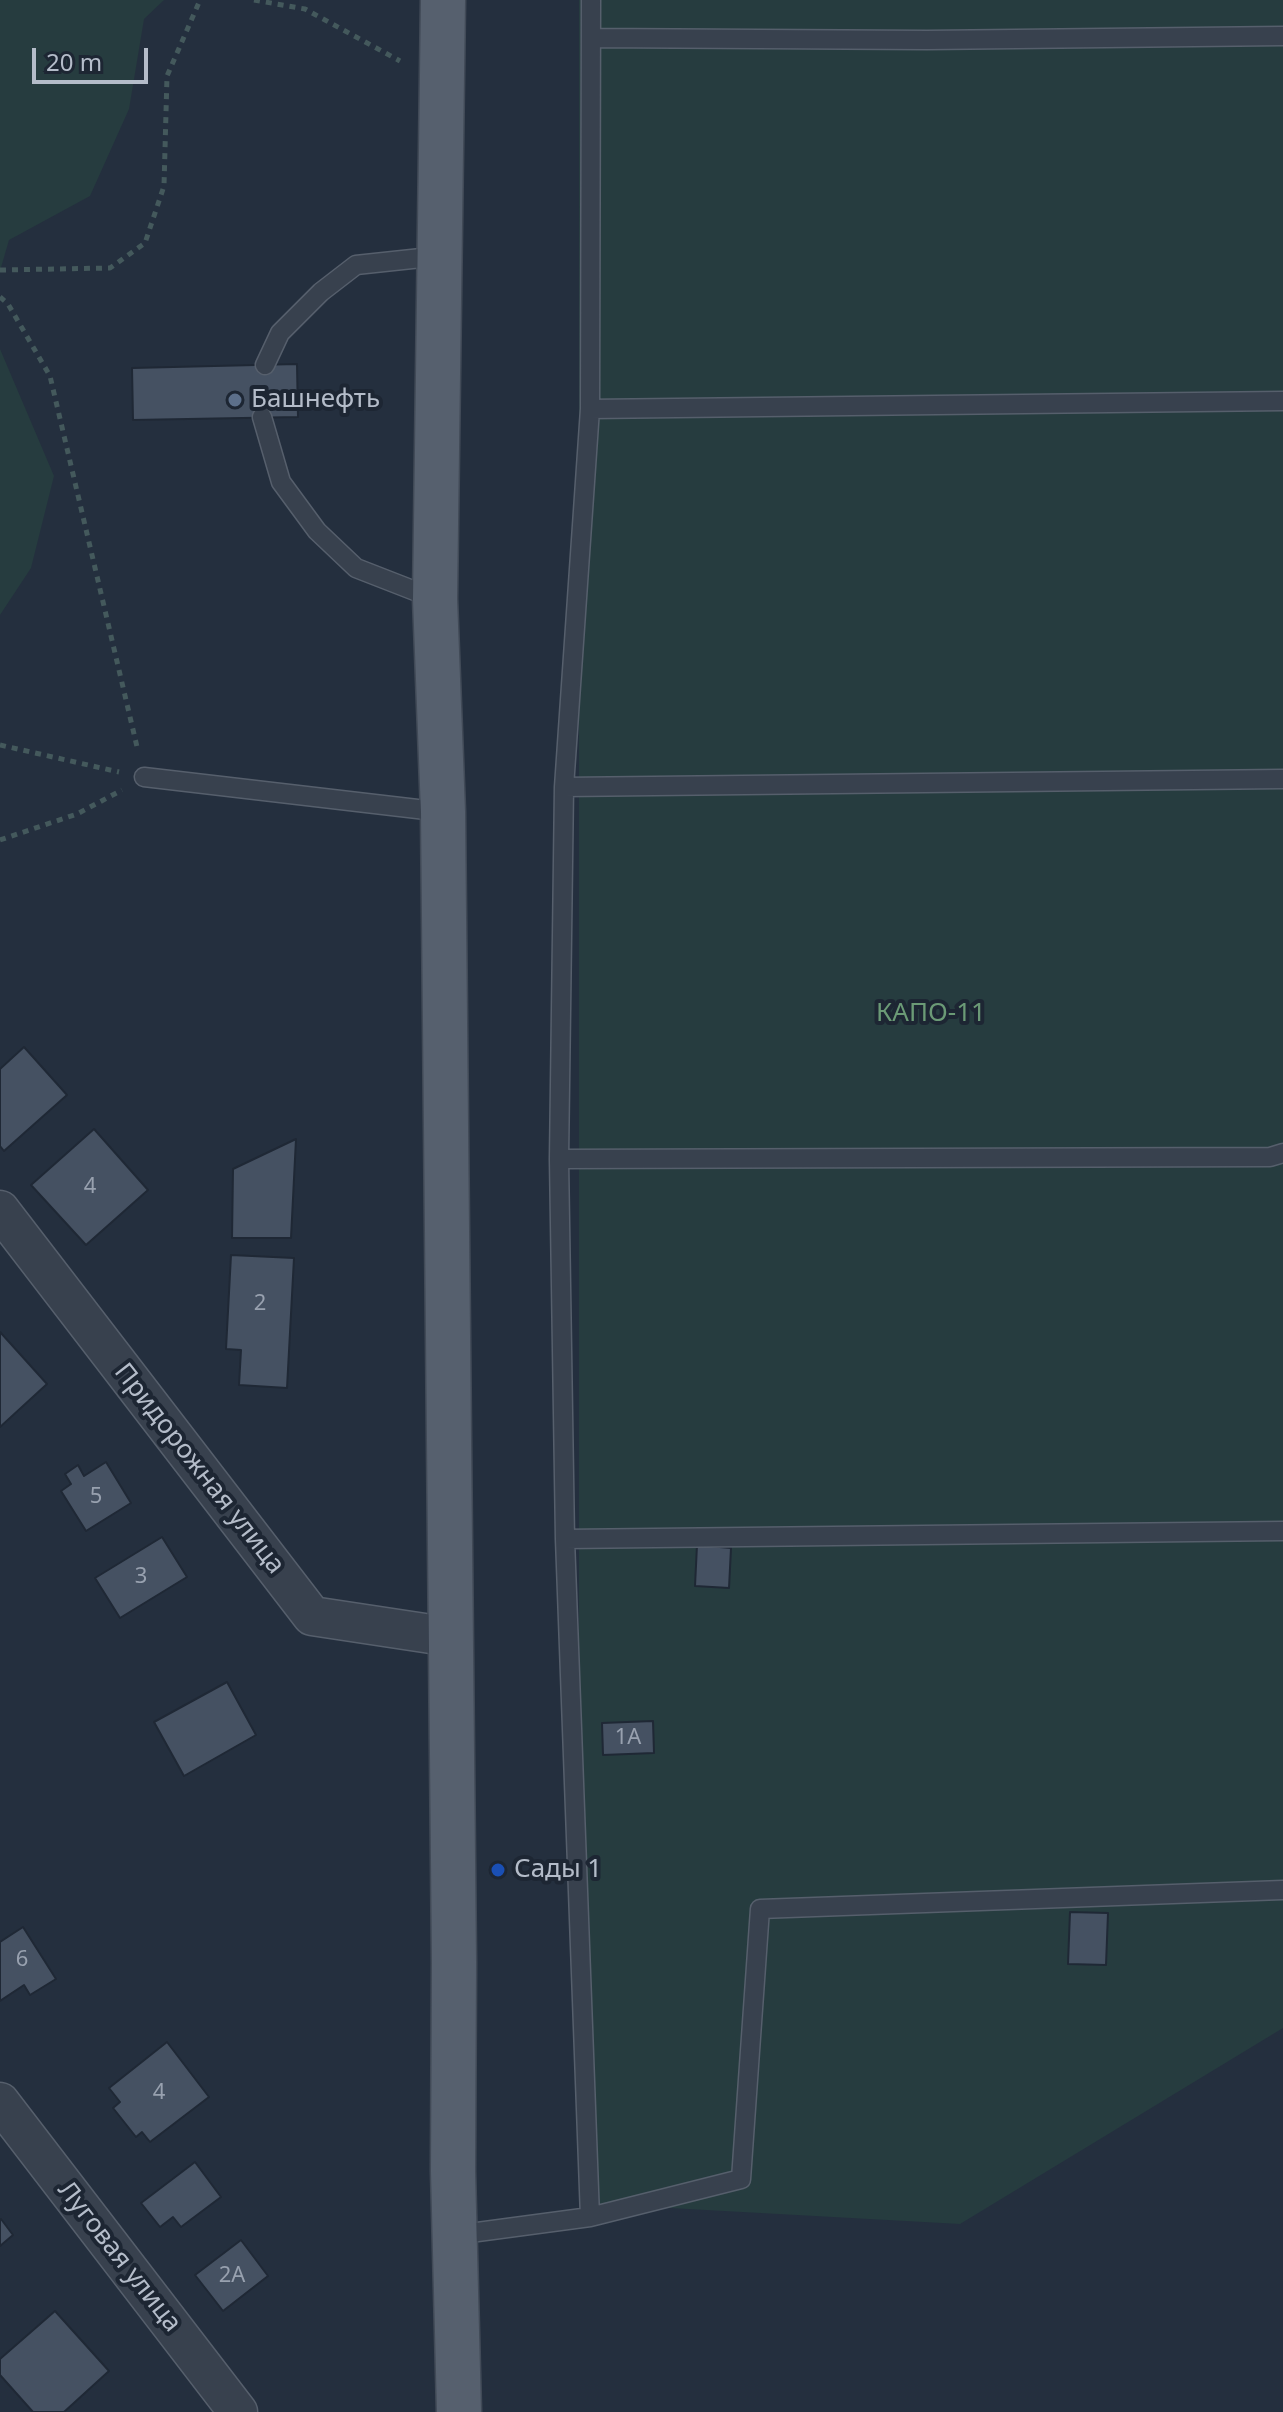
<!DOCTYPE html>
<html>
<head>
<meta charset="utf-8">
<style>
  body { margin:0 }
  #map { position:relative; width:1283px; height:2412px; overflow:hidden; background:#242f3e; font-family:"Noto Sans",sans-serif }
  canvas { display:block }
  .scale { position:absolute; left:32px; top:48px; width:116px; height:36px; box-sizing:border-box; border:4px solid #b4bcc9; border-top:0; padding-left:10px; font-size:24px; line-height:28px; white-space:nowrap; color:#b4bcc9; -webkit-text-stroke:6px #1d2633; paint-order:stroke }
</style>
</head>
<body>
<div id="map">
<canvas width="1283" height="2412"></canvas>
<div class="scale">20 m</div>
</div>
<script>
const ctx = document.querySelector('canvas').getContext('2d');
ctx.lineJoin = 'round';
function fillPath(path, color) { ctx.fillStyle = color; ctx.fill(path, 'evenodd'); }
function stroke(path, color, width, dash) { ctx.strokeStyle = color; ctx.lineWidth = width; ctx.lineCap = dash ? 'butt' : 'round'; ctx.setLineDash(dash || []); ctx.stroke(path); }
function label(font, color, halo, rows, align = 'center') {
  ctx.font = font + ' "Noto Sans",sans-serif'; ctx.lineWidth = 8; ctx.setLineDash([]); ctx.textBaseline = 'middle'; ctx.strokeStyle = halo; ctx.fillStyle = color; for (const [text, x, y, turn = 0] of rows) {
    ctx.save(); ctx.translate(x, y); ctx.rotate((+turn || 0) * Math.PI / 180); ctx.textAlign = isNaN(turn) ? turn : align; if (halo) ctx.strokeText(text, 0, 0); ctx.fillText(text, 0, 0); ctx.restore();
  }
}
fillPath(new Path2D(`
  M 0,0 L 164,0 L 144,19 L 129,109 L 90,196 L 9,240 L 0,271 Z
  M 579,0 L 1283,0 L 1283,2028 L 960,2224 L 579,2203 Z
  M 0,349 L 54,476 L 31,568 L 0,615 Z`), '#263c3f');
const building = new Path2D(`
  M 297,364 L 298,417 L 133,420 L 132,368 Z
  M 24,1047 L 67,1095 L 4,1151 L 0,1146 L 0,1069 Z
  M 94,1129 L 148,1190 L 86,1245 L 31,1185 Z
  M 296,1139 L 291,1238 L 232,1238 L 233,1169 Z
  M 231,1255 L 294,1258 L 287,1388 L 239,1385 L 241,1350 L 226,1349 Z
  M 0,1332 L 47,1384 L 0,1427 Z
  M 106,1462 L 131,1503 L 86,1531 L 61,1491 L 71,1484 L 65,1474 L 78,1465 L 84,1476 Z
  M 162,1537 L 187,1577 L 120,1618 L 95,1578 Z
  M 697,1545 L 731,1548 L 729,1588 L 695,1586 Z
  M 227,1682 L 256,1735 L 184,1776 L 154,1722 Z
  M 653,1721 L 654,1753 L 603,1755 L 602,1723 Z
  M 1070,1912 L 1108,1913 L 1106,1965 L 1068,1964 Z
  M 23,1927 L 56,1979 L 30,1995 L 24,1985 L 0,2001 L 0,1942 Z
  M 167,2042 L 209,2097 L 150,2142 L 142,2132 L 136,2137 L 113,2108 L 120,2102 L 109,2088 Z
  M 195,2162 L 221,2197 L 181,2227 L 173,2217 L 160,2227 L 141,2203 Z
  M 1,2219 L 13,2235 L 0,2246 L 0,2220 Z
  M 241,2240 L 268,2276 L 223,2311 L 195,2275 Z
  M 55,2311 L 109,2371 L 64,2412 L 33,2412 L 0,2375 L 0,2359 Z`);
fillPath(building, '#455162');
stroke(building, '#1f2835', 2);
const service = new Path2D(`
  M 591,38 L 927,40 L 1283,36
  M 265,365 L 280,333 L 321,292 L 356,265 L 440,256
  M 590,409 L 1283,401
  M 262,417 L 281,482 L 317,531 L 356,568 L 433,598
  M 144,777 L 443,812
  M 564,787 L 1283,779
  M 559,1159 L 1270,1157 L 1283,1153
  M 565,1539 L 1283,1531
  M 590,2217 L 741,2179 L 760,1909 L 1283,1890
  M 455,2235 L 590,2217 L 565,1539 L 559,1159 L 564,787 L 590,409 L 591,0`);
const minor = new Path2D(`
  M 0,1210 L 312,1616 L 451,1637
  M 0,2102 L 238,2412`);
const primary = new Path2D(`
  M 443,0 L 435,599 L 443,812 L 454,1962 L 453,2171 L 459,2412`);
stroke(service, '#565f6c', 21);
stroke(minor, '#565f6c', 41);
stroke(primary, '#414a57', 47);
stroke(new Path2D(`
  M 254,0 L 305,9 L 400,61
  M 0,270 L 110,268 L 145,243 L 164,186 L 167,76 L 200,0
  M 0,297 L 8,304 L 50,376 L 138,751
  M 0,745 L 119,772
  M 0,840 L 77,814 L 122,790`), '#44595c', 5, [6, 6]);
stroke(service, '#38414e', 18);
stroke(minor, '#38414e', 38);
stroke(primary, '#56606e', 44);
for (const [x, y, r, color] of [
  [235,400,8,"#5c6f8a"],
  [498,1870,8,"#1a4fb4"]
]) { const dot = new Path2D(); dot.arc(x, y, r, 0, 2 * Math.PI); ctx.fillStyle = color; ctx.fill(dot); stroke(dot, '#1d2633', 3); }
label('22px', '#98a1af', null, [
  ["4",90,1187],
  ["2",260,1304],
  ["5",96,1497],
  ["3",141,1577],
  ["1А",628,1738],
  ["6",22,1960],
  ["4",159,2093],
  ["2А",232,2276]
]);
label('26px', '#b4bcc9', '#1d2633', [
  ["Башнефть",251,400],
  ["Сады 1",514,1870]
], 'left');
label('26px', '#6b9a76', '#1d2633', [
  ["КАПО-11",931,1014]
]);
label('26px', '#b4bcc9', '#1d2633', [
  ["Придорожная улица",199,1469,52],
  ["Луговая улица",119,2257,52]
]);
</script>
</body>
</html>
